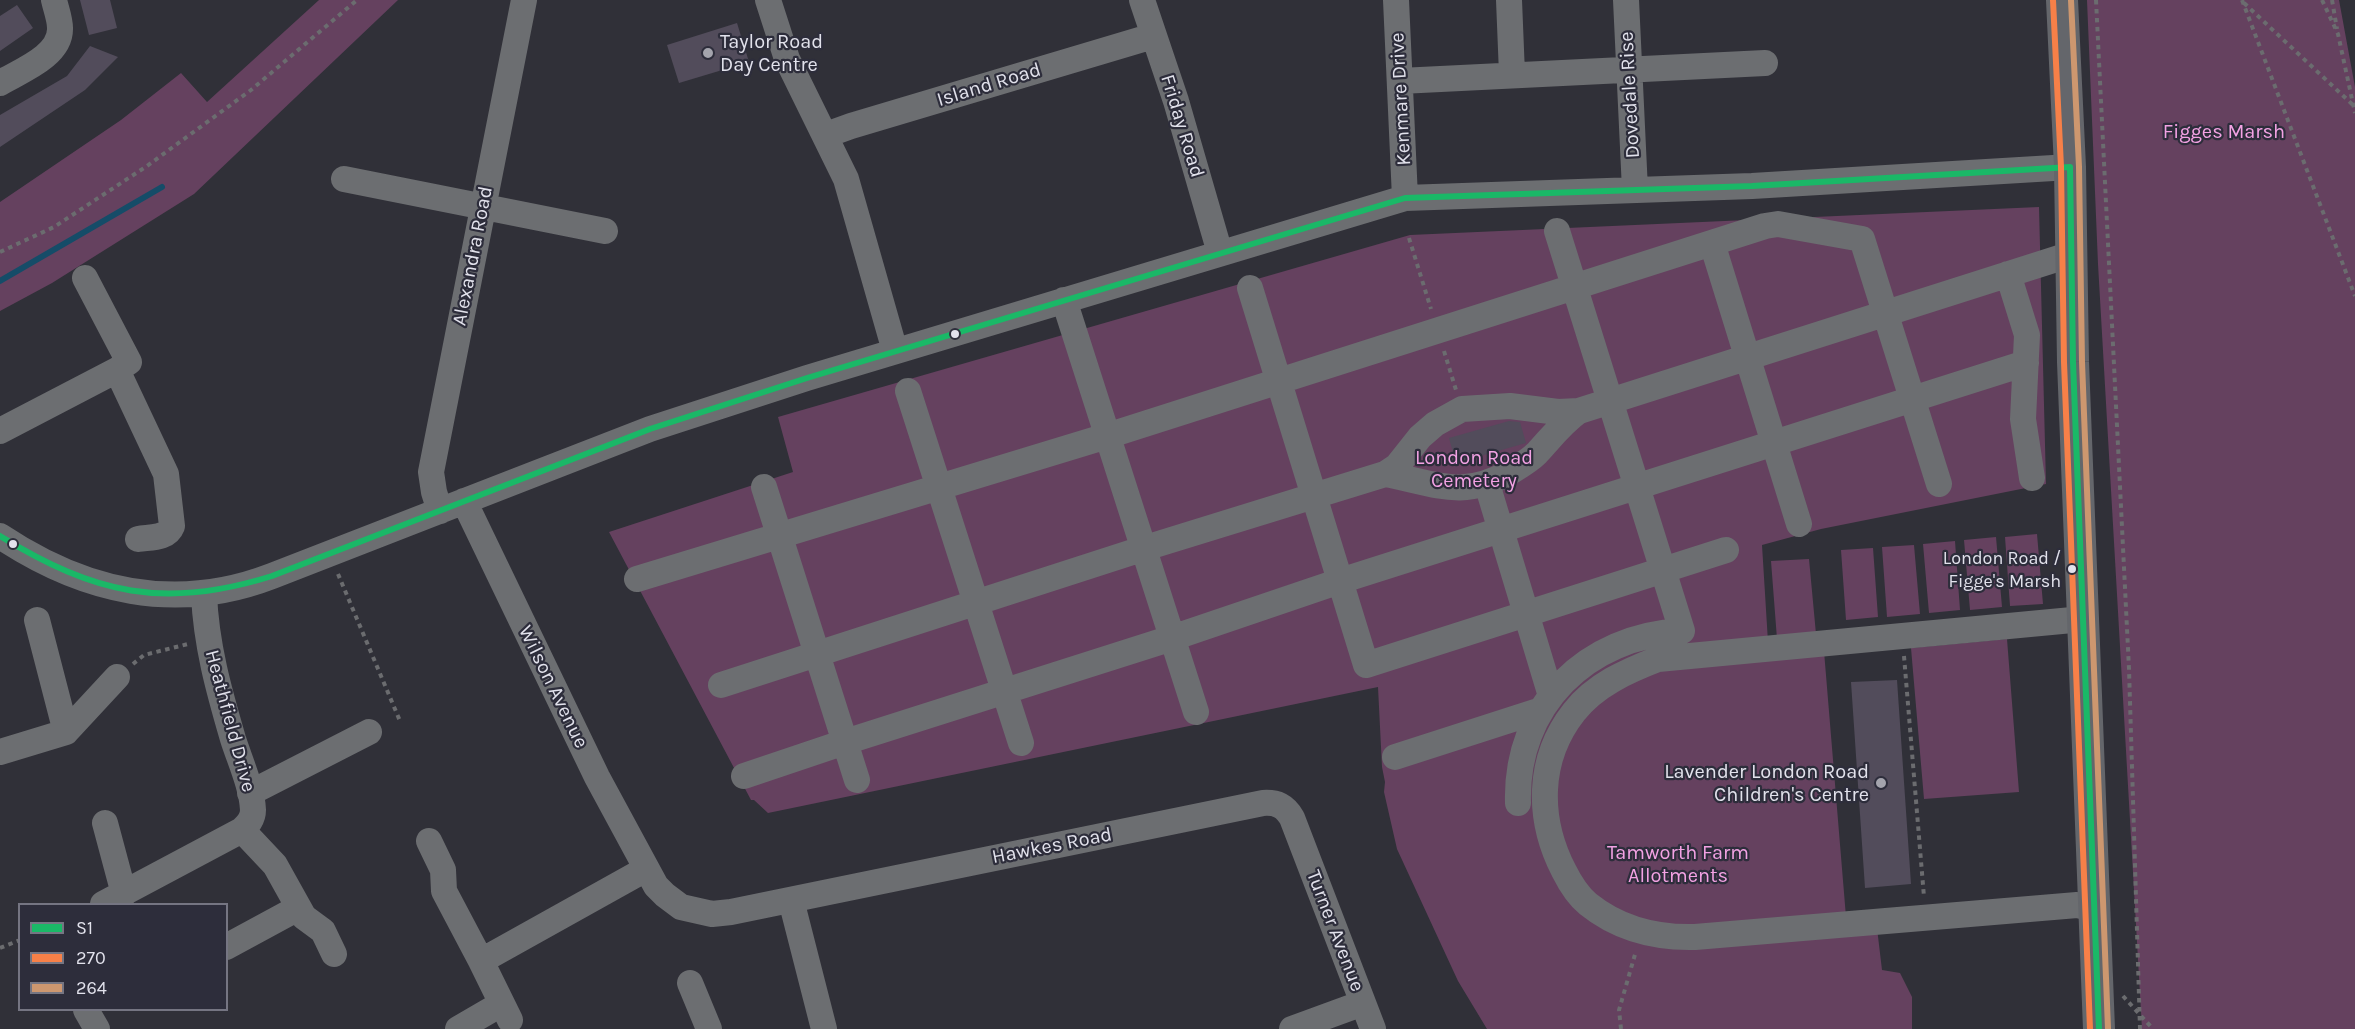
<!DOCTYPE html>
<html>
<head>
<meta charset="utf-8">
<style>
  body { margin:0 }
  #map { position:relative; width:2355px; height:1029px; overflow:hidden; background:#303038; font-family:Karla,sans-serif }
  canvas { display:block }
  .legend { position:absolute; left:18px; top:903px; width:210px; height:108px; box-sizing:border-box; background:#2d2d3b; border:2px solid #757582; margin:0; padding:8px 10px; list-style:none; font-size:18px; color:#e2e2ec }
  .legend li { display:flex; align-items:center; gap:12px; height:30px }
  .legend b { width:30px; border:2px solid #757582 }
</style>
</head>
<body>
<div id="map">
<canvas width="2355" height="1029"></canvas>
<ul class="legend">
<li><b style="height:8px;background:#1ab867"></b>S1</li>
<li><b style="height:8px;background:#f78048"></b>270</li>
<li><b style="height:8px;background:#cd976f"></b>264</li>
</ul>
</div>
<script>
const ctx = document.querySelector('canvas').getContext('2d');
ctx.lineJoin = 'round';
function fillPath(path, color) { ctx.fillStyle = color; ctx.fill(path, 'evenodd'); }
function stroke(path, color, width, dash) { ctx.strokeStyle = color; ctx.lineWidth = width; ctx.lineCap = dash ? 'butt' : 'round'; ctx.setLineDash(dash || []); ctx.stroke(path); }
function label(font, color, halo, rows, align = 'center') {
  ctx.font = font + ' Karla,sans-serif'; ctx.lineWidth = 4.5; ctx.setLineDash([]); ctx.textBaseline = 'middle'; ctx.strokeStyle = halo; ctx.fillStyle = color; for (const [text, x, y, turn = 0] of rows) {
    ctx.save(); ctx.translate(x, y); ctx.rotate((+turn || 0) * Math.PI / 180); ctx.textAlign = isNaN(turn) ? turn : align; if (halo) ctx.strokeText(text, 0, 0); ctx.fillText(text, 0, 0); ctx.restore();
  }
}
fillPath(new Path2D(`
  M 319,0 L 398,0 L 194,194 L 52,283 L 0,311 L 0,202 L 121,120 L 181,73 L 207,102 Z
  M 2087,0 L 2339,0 L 2355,87 L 2355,1029 L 2142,1029 L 2098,264 Z
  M 2039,207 L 2046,484 L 1821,529 L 1762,545 L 1768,642 L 1823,639 L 1847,929 L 1877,928 L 1882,970 L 1900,973 L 1912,997 L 1912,1029 L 1487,1029 L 1458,981 L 1397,849 L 1384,792 L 1385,782 L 1382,767 L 1378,687 L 768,813 L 754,800 L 751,800 L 609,532 L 793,472 L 778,417 L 1410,235 Z
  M 2037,534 L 2043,604 L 2010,606 L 2005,537 Z
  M 1996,537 L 2002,607 L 1970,610 L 1964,540 Z
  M 1955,541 L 1960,610 L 1929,613 L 1923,544 Z
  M 1914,545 L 1920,614 L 1887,617 L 1882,547 Z
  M 1873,548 L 1878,617 L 1846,620 L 1841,550 Z
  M 1809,559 L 1816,634 L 1777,639 L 1771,561 Z
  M 2007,639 L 2019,792 L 1924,799 L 1911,648 Z`), '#65415f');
stroke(new Path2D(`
  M 0,281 L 162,187`), '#154c68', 6);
fillPath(new Path2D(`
  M 80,0 L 110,0 L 117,28 L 89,35 Z
  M 17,5 L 33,28 L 0,51 L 0,16 Z
  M 737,23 L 749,62 L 679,83 L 667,45 Z
  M 90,46 L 118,57 L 85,90 L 0,147 L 0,115 L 67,76 Z
  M 1509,421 L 1520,422 L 1526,443 L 1456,463 L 1449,438 Z
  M 1897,680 L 1911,884 L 1865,888 L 1851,682 Z`), '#524c5b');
stroke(new Path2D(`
  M 2096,0 L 2129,669 L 2140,1029
  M 2242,0 L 2355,296
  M 2322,0 L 2338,34 L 2355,113
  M 2332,0 L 2337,29
  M 2244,3 L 2353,105
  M 1409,238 L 1431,309
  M 0,252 L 54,227 L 147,166 L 251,90 L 357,0
  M 1444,351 L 1456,390
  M 338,574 L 400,721
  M 1904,656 L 1924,897
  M 133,664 L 144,655 L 188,644
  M 0,948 L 20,940
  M 2123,996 L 2153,1029
  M 1621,1029 L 1619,1010 L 1636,951`), '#6b6c6f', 4, [4.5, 4.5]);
stroke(new Path2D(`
  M 768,0 L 787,59 L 846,179 L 895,351
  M 1142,0 L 1176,101 L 1220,253
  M 1396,0 L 1405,198
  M 1509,0 L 1512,74
  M 1626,0 L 1635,190
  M 1400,81 L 1765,63
  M 0,83 C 20,71 61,56 60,28 C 60,19 56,9 54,0
  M 826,135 L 851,126 L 1153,36
  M 344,179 L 605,231
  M 1712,243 L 1799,524
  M 2008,274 L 2027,335 L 2023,419 L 2032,478
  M 85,278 L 129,362 L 117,370
  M 1250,288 L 1366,665 L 1726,550
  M 1064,300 L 1196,712
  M 908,391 L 1021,743
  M 0,431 L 117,370 L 166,474 L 172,526 C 167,539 150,537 138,539
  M 1385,474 C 1435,483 1462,500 1510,472 C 1520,466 1529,461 1537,453 C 1551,438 1562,423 1579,411
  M 1487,484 L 1551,696
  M 764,487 L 857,780
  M 464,501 L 597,777 L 656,886 L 665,895 L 681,907 L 712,914 L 731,912 L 1263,803 C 1277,802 1285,806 1292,818 L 1373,1029
  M 440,511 L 434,492 L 431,472 L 524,0
  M 0,536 C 84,592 176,613 272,576 L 650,429 L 807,378 L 1405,198 L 1752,186 L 2070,167
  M 637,579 L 1107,436 L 1765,226 L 1778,224 L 1862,239 L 1939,484
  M 2083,619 L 1658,659 C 1627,671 1595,685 1574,712 C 1537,759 1537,819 1564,871 C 1570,883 1577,895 1588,904 C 1619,929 1656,938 1695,937 L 2077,905 L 2093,909
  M 37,620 L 66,732
  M 721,685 L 1142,549 L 1385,474 L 1397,466 L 1420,437 L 1435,424 L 1462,409 L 1510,406 L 1558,412 L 1579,411 L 2072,254
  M 66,732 L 117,677
  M 0,752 L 66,732
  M 1395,757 L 1541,710
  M 744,776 L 845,742 L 1172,638 L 1340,581 L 2026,363
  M 250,793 L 369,732
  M 1518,803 C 1515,705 1587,636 1682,631 L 1557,231
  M 105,823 L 124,894
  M 242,830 L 275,865 L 304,917 L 323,931 L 334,954
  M 429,841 L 443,870 L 444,891 L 481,961 L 646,869
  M 791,900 L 824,1029
  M 103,904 L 242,830 C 248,824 253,819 253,810 C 252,787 240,761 233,739 C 219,691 206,645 204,594
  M 226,947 L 298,908
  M 481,961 L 510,1020
  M 690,983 L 709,1029
  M 86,1010 L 97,1029
  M 458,1029 L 501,1004
  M 1292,1029 L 1363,1003`), '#6c6e71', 26);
stroke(new Path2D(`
  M 2062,0 L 2070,167 L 2073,362 L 2099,1029`), '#64666b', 32);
stroke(new Path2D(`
  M 2070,167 L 2073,362 L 2099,1029
  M 0,536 C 95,594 164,610 272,576 L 650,429 L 807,378 L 1405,198 L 1752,186 L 2070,167`), '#1ab867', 6);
stroke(new Path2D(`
  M 2053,0 L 2061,167 L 2064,362 L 2090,1029`), '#f78048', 6);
stroke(new Path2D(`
  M 2071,0 L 2079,167 L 2082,362 L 2108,1029`), '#cd976f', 6);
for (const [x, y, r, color] of [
  [708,53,6,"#a4a4ad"],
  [955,334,5,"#e2e2ec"],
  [13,544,5,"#e2e2ec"],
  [2072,569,5,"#e2e2ec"],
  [1881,783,6,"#a4a4ad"]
]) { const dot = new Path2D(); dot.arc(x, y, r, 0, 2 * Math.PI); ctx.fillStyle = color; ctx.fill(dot); stroke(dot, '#2d2d3b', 2); }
label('18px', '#e2e2ec', '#2d2d3b', [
  ["London Road /",2061,559],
  ["Figge's Marsh",2061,582]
], 'right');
label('20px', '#e2e2ec', '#2d2d3b', [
  ["Taylor Road",720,42],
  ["Day Centre",720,65],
  ["Lavender London Road",1869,772,"right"],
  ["Children's Centre",1869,795,"right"]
], 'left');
label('20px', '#e2e2ec', '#2d2d3b', [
  ["Island Road",989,85,-17],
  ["Dovedale Rise",1630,95,-93],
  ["Kenmare Drive",1401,99,-93],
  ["Friday Road",1182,126,73],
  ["Alexandra Road",473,256,-79],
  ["Wilson Avenue",553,687,64],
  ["Heathfield Drive",230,721,75],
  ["Hawkes Road",1052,846,-11],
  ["Turner Avenue",1335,931,69]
]);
label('20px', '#f3a2e4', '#2d2d3b', [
  ["Figges Marsh",2224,132],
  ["London Road",1474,458],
  ["Cemetery",1474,481],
  ["Tamworth Farm",1678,853],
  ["Allotments",1678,876]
]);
</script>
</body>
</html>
